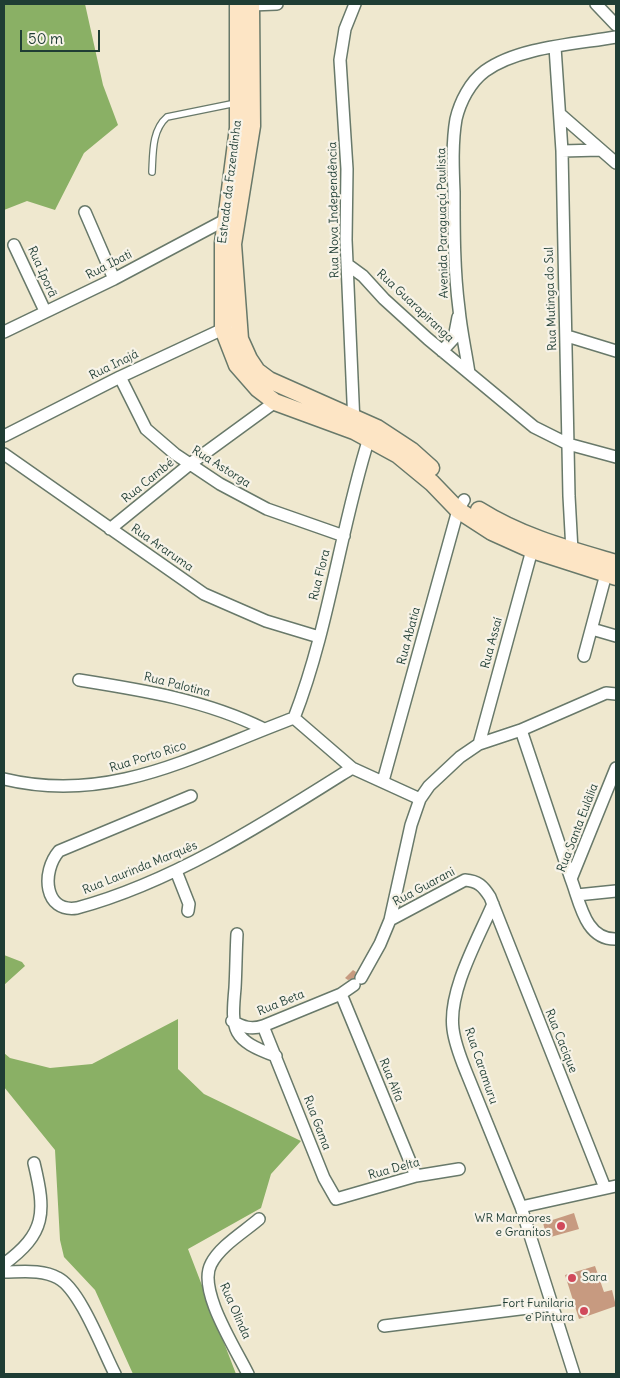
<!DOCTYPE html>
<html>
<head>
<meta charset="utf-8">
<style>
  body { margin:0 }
  #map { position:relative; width:620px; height:1378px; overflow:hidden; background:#efe8cf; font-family:Delius,sans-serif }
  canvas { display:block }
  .frame { position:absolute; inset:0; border:5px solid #1f3d34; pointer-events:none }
  .scale { position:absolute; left:20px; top:30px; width:80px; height:22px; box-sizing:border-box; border:2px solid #1f3d34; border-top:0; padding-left:6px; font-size:15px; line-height:18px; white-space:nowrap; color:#1f3d34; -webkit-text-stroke:4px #f7f3e8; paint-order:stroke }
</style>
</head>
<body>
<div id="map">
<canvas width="620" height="1378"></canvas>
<div class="frame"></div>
<div class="scale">50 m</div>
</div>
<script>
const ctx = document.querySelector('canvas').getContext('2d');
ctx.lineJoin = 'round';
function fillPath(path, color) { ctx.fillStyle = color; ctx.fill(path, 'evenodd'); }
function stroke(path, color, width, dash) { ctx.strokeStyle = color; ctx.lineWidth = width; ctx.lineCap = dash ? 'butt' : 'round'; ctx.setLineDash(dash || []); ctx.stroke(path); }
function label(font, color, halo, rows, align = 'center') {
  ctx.font = font + ' Delius,sans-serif'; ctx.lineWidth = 4.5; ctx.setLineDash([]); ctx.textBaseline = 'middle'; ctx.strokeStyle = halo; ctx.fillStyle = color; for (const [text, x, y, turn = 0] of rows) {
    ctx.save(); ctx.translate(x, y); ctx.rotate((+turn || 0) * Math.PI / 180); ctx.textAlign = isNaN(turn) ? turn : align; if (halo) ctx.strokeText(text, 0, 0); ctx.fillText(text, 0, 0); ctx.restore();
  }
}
fillPath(new Path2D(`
  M 4,4 L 85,4 L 103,85 L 118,125 L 84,153 L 55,210 L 27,201 L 4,210 Z
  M 4,955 L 22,962 L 25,966 L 4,985 Z
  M 178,1019 L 178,1069 L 204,1094 L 301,1141 L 271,1174 L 261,1208 L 188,1249 L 236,1374 L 133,1374 L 95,1290 L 64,1257 L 60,1240 L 55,1150 L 4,1087 L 4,1053 L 10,1058 L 50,1068 L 92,1064 Z`), '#8ab065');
fillPath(new Path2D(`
  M 353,970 L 356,972 L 354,978 L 348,980 L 345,978 Z
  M 574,1213 L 579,1229 L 547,1238 L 543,1223 Z
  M 595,1266 L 604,1292 L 612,1290 L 616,1306 L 579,1319 L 565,1275 Z`), '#c79a80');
const lane = new Path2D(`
  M 152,172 C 153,152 152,130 167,117 L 236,103`);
const street = new Path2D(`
  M 596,4 L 616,25
  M 251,5 L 277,4
  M 555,47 L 562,151 L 569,496 L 572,551
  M 561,115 L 616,163
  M 562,151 L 600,150
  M 85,212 L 114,279
  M 14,245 L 45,311
  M 348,265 L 363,276 L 384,299 L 428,339 L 534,427 L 568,444 L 616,457
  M 4,332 L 114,279 L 225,220
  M 567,336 L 616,351
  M 442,351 L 454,338 L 458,317
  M 469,373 C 466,352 461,331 459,309 C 454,271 454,231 454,192 C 453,168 452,142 456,119 C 460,102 470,82 485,71 C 518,47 576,44 616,37
  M 120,377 L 146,429 L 175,454 L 220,484 L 267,509 L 344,536
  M 354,424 L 346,240 L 347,169 L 340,60 L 345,29 L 355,4
  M 4,436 L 120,377 L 223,329 L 230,328
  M 4,454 L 204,594 L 266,621 L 319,637
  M 110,529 L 190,464 L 275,402
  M 592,629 L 616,636
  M 584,656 L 606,574
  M 79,680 C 142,690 206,700 264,729
  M 294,718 C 329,628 340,530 369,438
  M 294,718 L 352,768 L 420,799
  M 521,730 L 571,879
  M 479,744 L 532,550
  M 616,768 L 571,879 C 580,902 585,940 616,939
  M 4,779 C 112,805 196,754 294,718
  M 383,781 L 458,510 L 464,500
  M 191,796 L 59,851 C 41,872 44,913 77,908 C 174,882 268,821 352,768
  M 176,871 L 189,904 L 188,911
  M 577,895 L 616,891
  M 493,904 C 478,939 448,991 453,1029 C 455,1045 461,1059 467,1074 L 521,1207 L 574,1374
  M 390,920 L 465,880 C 478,881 483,886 490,897 L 605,1188
  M 237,934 C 236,952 236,970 235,988 C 231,1031 232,1040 276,1056
  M 361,978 L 380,944 L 390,920 L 411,825 L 420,799 L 429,786 L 460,757 L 479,744 L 521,730 L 606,693 L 616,694
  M 341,994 L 416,1176
  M 232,1021 C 243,1027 251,1030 263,1026 L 341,994 L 354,985
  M 263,1026 L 324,1178 L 336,1199 L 416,1176 L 459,1169
  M 521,1207 L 616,1186
  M 4,1264 C 46,1233 46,1213 34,1163
  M 4,1272 C 21,1272 42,1269 58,1278 C 80,1289 103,1351 115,1374
  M 384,1326 L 552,1305
  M 248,1374 C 236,1349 197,1290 211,1264 C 220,1246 244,1232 259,1219`);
const secondary = new Path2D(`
  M 238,4 L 238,128 L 223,243 L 223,329 L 237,365 L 258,389 L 275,402 L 354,431 L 398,455 L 432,483 L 458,510 L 492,532 L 532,550 L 616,577
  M 251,4 L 252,126 L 233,244 L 240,339 L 249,359 L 257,371 L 269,380 L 377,428 L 412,451 L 431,468
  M 479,510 C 522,537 568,549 616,563`);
stroke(lane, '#68796a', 8);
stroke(street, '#68796a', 14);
stroke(secondary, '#68796a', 19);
stroke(lane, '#fff', 5.5);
stroke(street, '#fff', 11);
stroke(secondary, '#fde5c5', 16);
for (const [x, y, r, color] of [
  [561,1226,5,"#d1495b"],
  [572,1278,5,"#d1495b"],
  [584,1311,5,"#d1495b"]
]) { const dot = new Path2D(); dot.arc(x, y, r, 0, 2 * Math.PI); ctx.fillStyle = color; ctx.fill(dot); stroke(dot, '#f7f3e8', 2); }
label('12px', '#1f3d34', '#f7f3e8', [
  ["Estrada da Fazendinha",230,182,-83],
  ["Rua Nova Independência",334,210,-91],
  ["Avenida Paraguaçú Paulista",443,223,-91],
  ["Rua Ibati",109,265,-27],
  ["Rua Iporã",42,272,66],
  ["Rua Mutinga do Sul",551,299,-92],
  ["Rua Guarapiranga",415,306,43],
  ["Rua Inajá",114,365,-26],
  ["Rua Astorga",221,467,32],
  ["Rua Cambé",148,481,-39],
  ["Rua Araruma",162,548,35],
  ["Rua Flora",320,575,-76],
  ["Rua Abatia",409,636,-75],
  ["Rua Assaí",492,643,-75],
  ["Rua Palotina",177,685,14],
  ["Rua Porto Rico",148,757,-17],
  ["Rua Santa Eulâlia",578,828,-69],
  ["Rua Laurinda Marquês",140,868,-22],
  ["Rua Guarani",424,887,-28],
  ["Rua Beta",281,1003,-22],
  ["Rua Cacique",561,1041,68],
  ["Rua Caramuru",481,1066,71],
  ["Rua Alfa",391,1080,68],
  ["Rua Gama",317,1123,69],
  ["Rua Delta",394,1169,-15],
  ["Rua Olinda",235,1311,66]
]);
label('12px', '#1f3d34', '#f7f3e8', [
  ["WR Marmores",551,1219],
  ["e Granitos",551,1233],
  ["Sara",582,1278,"left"],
  ["Fort Funilaria",574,1304],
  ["e Pintura",574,1318]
], 'right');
</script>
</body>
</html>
